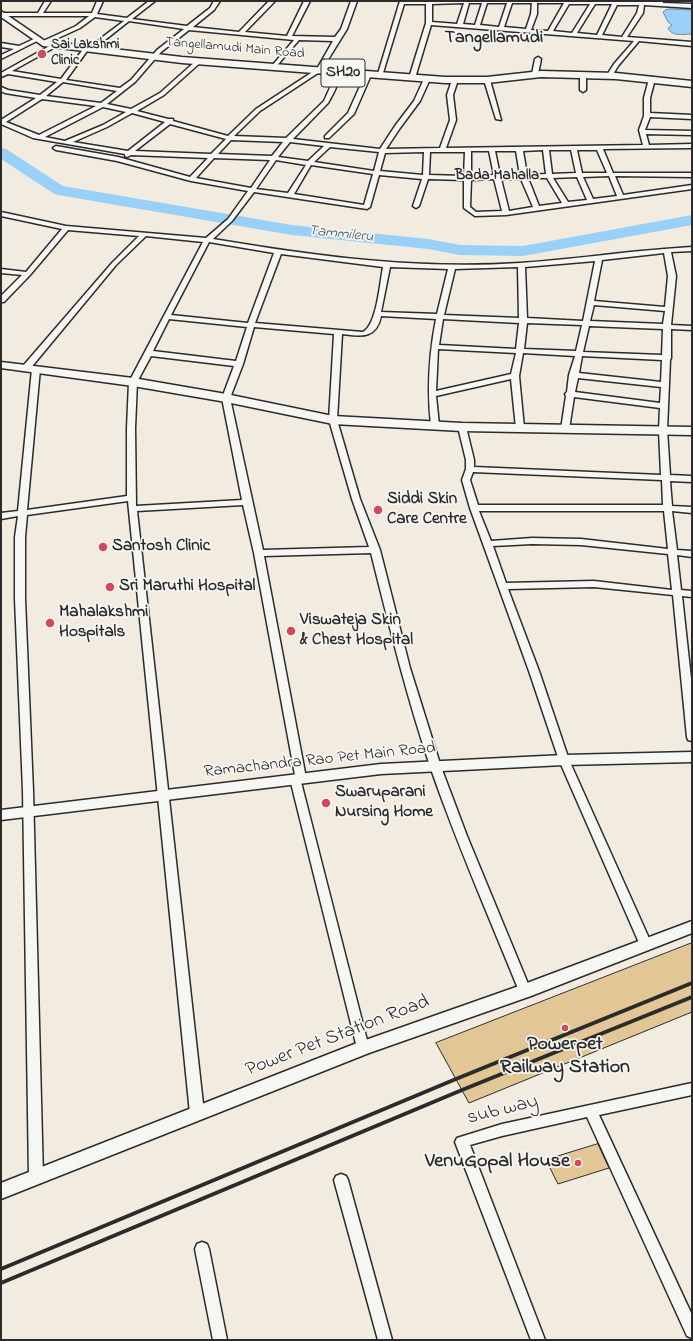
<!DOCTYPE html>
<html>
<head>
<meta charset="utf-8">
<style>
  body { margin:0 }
  #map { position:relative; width:693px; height:1341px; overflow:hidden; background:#f2ece0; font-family:"Indie Flower",sans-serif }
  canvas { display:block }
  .frame { position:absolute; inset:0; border:2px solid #2b2b2b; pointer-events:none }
</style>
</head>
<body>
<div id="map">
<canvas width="693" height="1341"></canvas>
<div class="frame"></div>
</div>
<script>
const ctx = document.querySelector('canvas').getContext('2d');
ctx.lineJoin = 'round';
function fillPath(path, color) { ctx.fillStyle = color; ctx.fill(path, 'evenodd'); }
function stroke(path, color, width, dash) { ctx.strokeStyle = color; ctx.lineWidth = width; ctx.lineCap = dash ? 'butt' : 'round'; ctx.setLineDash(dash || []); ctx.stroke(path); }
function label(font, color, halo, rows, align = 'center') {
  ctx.font = font + ' "Indie Flower",sans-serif'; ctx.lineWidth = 3.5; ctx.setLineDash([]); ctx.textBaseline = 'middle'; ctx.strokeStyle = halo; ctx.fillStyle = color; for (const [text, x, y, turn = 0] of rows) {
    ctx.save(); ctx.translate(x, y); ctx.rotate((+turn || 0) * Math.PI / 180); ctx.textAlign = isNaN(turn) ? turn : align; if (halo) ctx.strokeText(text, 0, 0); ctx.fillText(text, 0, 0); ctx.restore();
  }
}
const water = new Path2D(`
  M 670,9 L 692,10 L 692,34 C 683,34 672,37 668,28 L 672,25 L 668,22 L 663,12 L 665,10 Z`);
fillPath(water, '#98d0f7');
stroke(water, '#6c8ea5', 1);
fillPath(new Path2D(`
  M 1,148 L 6,149 L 63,186 L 292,225 L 428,239 L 460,245 L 523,246 L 692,215 L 692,225 L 523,256 L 460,255 L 428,249 L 292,235 L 58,195 L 53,193 L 1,159 Z`), '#98d0f7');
const building = new Path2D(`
  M 692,943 L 692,1012 L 469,1103 L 436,1043 Z
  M 598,1144 L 609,1168 L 558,1184 L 546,1160 Z`);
fillPath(building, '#e2c696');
stroke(building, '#2b2b2b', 1);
const minor = new Path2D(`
  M 45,1 L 51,1 L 43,13 L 92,13 L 97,1 L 103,1 L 97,14 L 127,18 L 149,1 L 155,1 L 132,19 L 187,26 L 210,8 L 214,1 L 220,1 L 214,10 L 193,27 L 239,32 L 269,1 L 275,1 L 245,32 L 287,36 L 304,1 L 310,1 L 292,36 L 335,37 L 341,29 L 351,1 L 357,1 L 347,29 L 321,71 L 260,111 L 234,136 L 286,138 L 324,101 L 337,72 L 340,70 L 343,72 L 334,92 L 328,103 L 293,139 L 380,149 L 395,126 L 414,101 L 424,79 L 427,77 L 430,79 L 420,101 L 400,128 L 386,149 L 440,148 L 450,120 L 447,95 L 452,80 L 455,78 L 458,80 L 453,95 L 456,120 L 446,148 L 643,145 L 639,130 L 644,116 L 644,98 L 649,79 L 652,77 L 655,79 L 650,98 L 650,113 L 692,115 L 692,119 L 650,117 L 645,130 L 692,131 L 692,135 L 646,134 L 649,145 L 692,144 L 692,148 L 603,149 L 613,173 L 692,173 L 692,177 L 615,176 L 623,195 L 692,185 L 692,189 L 506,215 L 475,216 L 464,208 L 464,180 L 428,179 L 419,206 L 416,208 L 413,206 L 422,179 L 379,175 L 370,207 L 367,209 L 254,192 L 232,221 L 213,239 C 315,256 416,270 520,263 C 578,259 635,250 692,247 L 692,251 L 671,252 L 676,276 L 671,325 L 692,326 L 692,330 L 671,329 L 671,358 L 670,360 L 667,430 L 670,475 L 692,476 L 692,482 L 670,481 L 672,506 L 692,507 L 692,513 L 672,511 L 677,550 L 692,551 L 692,557 L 677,555 L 681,590 L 692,591 L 692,597 L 682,596 L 692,688 L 692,741 L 688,740 L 687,737 L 673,595 L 594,587 L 508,589 L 539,671 L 569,760 L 652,945 L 650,948 L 646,950 L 642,948 L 640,945 L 559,760 L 529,671 L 470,508 L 462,480 L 466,469 L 466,460 L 458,427 L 462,425 L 466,427 L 474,460 L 474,467 L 661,475 L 659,430 L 660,408 L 574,397 L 569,429 L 568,431 L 562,431 L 561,429 L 566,396 L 565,394 L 567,392 L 569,375 L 575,356 L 523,353 L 519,376 L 524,428 L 523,430 L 520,430 L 516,428 L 511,379 L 436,396 L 439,425 L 435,427 L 431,425 C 427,389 429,355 436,319 L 381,316 C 376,340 360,336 342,334 L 337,420 L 360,499 L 380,550 L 410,668 L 441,767 L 467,836 L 531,991 L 529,994 L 525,996 L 521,994 L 519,991 C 489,917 457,844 431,769 C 407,698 389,625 371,553 L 264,556 L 306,778 L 305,781 L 301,782 L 369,1048 L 368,1052 L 363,1053 L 358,1052 L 290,779 L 291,776 L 295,775 L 254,553 L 243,505 L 137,511 L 204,1113 L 202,1117 L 197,1119 L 192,1117 L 190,1113 L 128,501 L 27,515 L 25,537 L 25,599 L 33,791 L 43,1177 L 41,1181 L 36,1183 L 31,1181 L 29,1177 L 23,791 L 15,599 L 15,537 L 18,516 L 1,519 L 1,513 L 18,511 L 32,369 L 36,367 L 40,369 L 27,510 L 127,496 L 127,428 L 129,382 L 203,242 L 146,236 L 116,265 L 29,370 L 23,370 L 23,366 L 112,263 L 139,236 L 68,230 L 30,275 L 4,302 L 1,302 L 1,296 L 22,275 L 1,273 L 1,269 L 26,272 L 62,229 L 1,216 L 1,212 L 66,226 L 206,238 L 228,219 L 248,191 L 191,181 L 117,161 L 56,150 L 53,148 L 56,146 L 118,157 L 190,177 L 208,158 L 131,155 L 127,157 L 125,156 L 125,154 L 33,138 L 1,124 L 1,120 L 36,98 L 5,93 L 1,91 L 1,87 L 8,90 L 40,95 L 57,82 L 8,74 L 1,77 L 1,73 L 55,43 L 57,44 L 57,46 L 12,71 L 61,79 L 84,48 L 88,48 L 124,21 L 95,17 L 80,28 L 43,45 L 41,44 L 41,42 L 76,26 L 89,16 L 1,16 L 3,13 L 38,13 ZM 129,21 L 184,29 L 157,50 L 131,80 L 120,88 L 66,80 L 87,51 L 91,51 ZM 189,30 L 294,40 L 271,67 L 274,69 L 299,40 L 333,41 L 317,69 L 256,109 L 228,136 L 173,121 L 173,119 L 168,119 L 137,111 L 164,95 L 201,62 L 201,60 L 197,60 L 160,93 L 131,109 L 107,104 L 135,82 L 161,52 ZM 63,82 L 117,91 L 101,103 L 46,96 ZM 42,99 L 96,106 L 39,135 L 6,122 ZM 103,107 L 126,112 L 103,125 L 65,141 L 45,137 ZM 132,113 L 165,122 L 128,151 L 73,142 L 107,127 ZM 170,124 L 226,139 L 211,154 L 135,151 ZM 231,140 L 283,142 L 272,156 L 218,154 ZM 290,142 L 324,146 L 308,161 L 278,157 ZM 330,147 L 379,152 L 374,171 L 314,162 ZM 543,150 L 546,174 L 527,175 L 523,151 ZM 549,150 L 571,150 L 576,173 L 552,174 ZM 577,150 L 597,150 L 607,173 L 582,173 ZM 471,151 L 489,151 L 494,175 L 471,176 ZM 495,151 L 516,151 L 520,175 L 500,175 ZM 424,152 L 423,175 L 380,171 L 385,153 ZM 430,152 L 465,152 L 464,176 L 429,175 ZM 214,158 L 270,160 L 251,188 L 196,178 ZM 276,160 L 306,165 L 288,193 L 256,189 ZM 311,165 L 373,174 L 364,205 L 294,194 ZM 609,176 L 617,196 L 593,199 L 583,177 ZM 577,177 L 587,200 L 568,202 L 553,178 ZM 528,178 L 547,178 L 562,203 L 539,206 ZM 494,179 L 502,211 L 476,212 L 470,207 L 471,180 ZM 501,179 L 521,179 L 533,207 L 509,211 ZM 209,242 L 274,253 L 248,323 L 171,315 ZM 664,253 L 668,276 L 665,307 L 594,301 L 602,260 ZM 281,254 L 383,267 C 380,282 377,325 363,332 L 255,323 ZM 595,261 L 583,321 L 527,318 L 525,267 ZM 390,267 L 448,269 L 437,314 L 381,312 ZM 518,267 L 519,318 L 444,315 L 455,269 ZM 594,305 L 665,311 L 663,324 L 590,321 ZM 169,319 L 247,327 L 236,361 L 153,351 ZM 443,319 L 519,323 L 516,349 L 439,345 ZM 527,323 L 582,325 L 576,351 L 524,349 ZM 589,326 L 663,329 L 662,355 L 583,352 ZM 254,327 L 334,334 L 329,420 L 352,499 L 369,547 L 263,550 L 230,398 L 243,364 ZM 438,349 L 516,353 L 511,374 L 436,391 ZM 151,356 L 234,366 L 222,398 L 242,500 L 136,506 L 135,428 L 137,382 ZM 582,356 L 662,360 L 661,382 L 579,373 ZM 578,378 L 661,387 L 660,403 L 575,392 ZM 473,472 L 662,480 L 663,505 L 478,505 L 470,480 ZM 479,511 L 664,511 L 668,549 L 581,539 L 532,538 L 491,541 ZM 532,544 L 581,545 L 668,554 L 672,590 L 594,581 L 506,583 L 493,546 Z
  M 400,1 L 657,2 L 657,1 L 663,1 L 663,3 L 692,4 L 692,8 L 644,5 L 643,13 L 627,37 L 692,42 L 692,46 L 639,41 L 618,66 L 612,76 L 610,77 L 607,75 L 614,64 L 634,41 L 431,25 L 415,78 L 412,80 L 409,78 L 426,23 L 426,4 L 404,4 L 382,76 L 377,77 ZM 464,3 L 457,24 L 432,22 L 432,4 ZM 469,3 L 482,3 L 475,25 L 463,24 ZM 487,3 L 507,3 L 499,27 L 480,25 ZM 512,3 L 532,3 L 531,14 L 526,29 L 504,27 ZM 537,3 L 564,3 L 548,31 L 531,30 L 537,14 ZM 569,4 L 590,4 L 572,33 L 553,31 ZM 595,4 L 612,4 L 597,35 L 577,33 ZM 617,5 L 639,5 L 637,13 L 622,37 L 602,35 Z
  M 36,38 L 41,39 L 1,59 L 1,55 L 14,49 L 1,47 L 1,43 L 19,46 Z
  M 538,57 L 541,59 L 538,74 L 535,76 L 532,74 L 535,59 Z
  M 368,73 L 371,75 L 354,114 L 329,138 L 325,138 L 325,136 L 348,113 L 365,75 Z
  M 583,73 L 586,75 L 586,90 L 583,92 L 580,90 L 580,75 Z
  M 487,78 L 490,80 L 501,120 L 496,119 L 484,80 Z
  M 692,1083 L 692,1095 L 599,1115 L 692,1315 L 692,1338 L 687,1336 L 587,1117 L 502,1136 L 470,1145 L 545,1340 L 531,1340 L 455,1142 L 457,1138 L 502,1124 Z
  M 341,1174 L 346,1176 L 348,1180 L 392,1340 L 378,1340 L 334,1180 L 336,1176 Z
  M 202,1242 L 207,1244 L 209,1249 L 227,1340 L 213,1340 L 195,1249 L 197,1244 Z`);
const tertiary = new Path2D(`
  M 692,752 L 692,762 L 564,765 L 381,774 L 1,820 L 1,810 L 381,764 L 564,755 Z
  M 692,921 L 692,933 L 531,996 L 369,1053 L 1,1199 L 1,1183 L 357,1043 L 519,986 Z`);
const secondary = new Path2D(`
  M 1,362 L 133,378 L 226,394 L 333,416 L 462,423 L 692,427 L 692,435 L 462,431 L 333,424 L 226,402 L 133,386 L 1,368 Z`);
const primary = new Path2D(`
  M 1,11 L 45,41 L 182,57 L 445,77 L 487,77 L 541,71 L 616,73 L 692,81 L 692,87 L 616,79 L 541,77 L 487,83 L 445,83 L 182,63 L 43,46 L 1,17 Z`);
stroke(minor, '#2b2b2b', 3);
stroke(tertiary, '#2b2b2b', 3);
stroke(secondary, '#2b2b2b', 3);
stroke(primary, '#2b2b2b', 3);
fillPath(minor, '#f6f6f2');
fillPath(tertiary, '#f6f6f2');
fillPath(secondary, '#f6f6f2');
fillPath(primary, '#f6f6f2');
stroke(new Path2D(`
  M 1,1269 L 456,1079 L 692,983
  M 1,1283 L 462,1090 L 692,997`), '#2b2b2b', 4);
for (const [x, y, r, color] of [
  [42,54,5,"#d1495b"],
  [378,510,5,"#d1495b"],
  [103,547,5,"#d1495b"],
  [110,587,5,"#d1495b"],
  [50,623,5,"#d1495b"],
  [291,631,5,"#d1495b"],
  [326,803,5,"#d1495b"],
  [565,1028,4,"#d1495b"],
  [578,1163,4,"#d1495b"]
]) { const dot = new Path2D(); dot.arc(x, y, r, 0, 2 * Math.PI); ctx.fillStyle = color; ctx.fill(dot); stroke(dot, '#f6f6f2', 1.5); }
label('bold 14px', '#2b2b2b', '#f6f6f2', [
  ["Sai Lakshmi",51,46],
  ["Clinic",51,62]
], 'left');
label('14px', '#2b2b2b', '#f6f6f2', [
  ["Tangellamudi Main Road",235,49,5]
]);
label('bold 15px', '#2b2b2b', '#f6f6f2', [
  ["Bada Mahalla",497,177]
]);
label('italic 15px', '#46545e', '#f6f6f2', [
  ["Tammileru",341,235,6]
]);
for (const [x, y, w] of [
  [343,73,44]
]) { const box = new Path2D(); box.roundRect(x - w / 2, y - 14, w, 28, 3); ctx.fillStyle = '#f6f6f2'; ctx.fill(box); stroke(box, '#2b2b2b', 1); }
label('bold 16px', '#2b2b2b', null, [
  ["SH20",343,73]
]);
label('bold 17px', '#2b2b2b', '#f6f6f2', [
  ["Siddi Skin",387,500],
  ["Care Centre",387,520],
  ["Santosh Clinic",112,547],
  ["Sri Maruthi Hospital",119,587],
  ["Mahalakshmi",59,613],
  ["Hospitals",59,633],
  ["Viswateja Skin",300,621],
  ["& Chest Hospital",300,641],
  ["Swaruparani",335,793],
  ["Nursing Home",335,813]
], 'left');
label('17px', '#2b2b2b', '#f6f6f2', [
  ["Ramachandra Rao Pet Main Road",320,761,-6]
]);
label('bold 18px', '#2b2b2b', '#f6f6f2', [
  ["Tangellamudi",494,39]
]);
label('20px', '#2b2b2b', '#f6f6f2', [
  ["Power Pet Station Road",338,1037,-21],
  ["sub way",503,1111,-14]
]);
label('bold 20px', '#2b2b2b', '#f6f6f2', [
  ["Powerpet",565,1046],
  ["Railway Station",565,1069],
  ["VenuGopal House",570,1163,"right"]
]);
</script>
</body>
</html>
